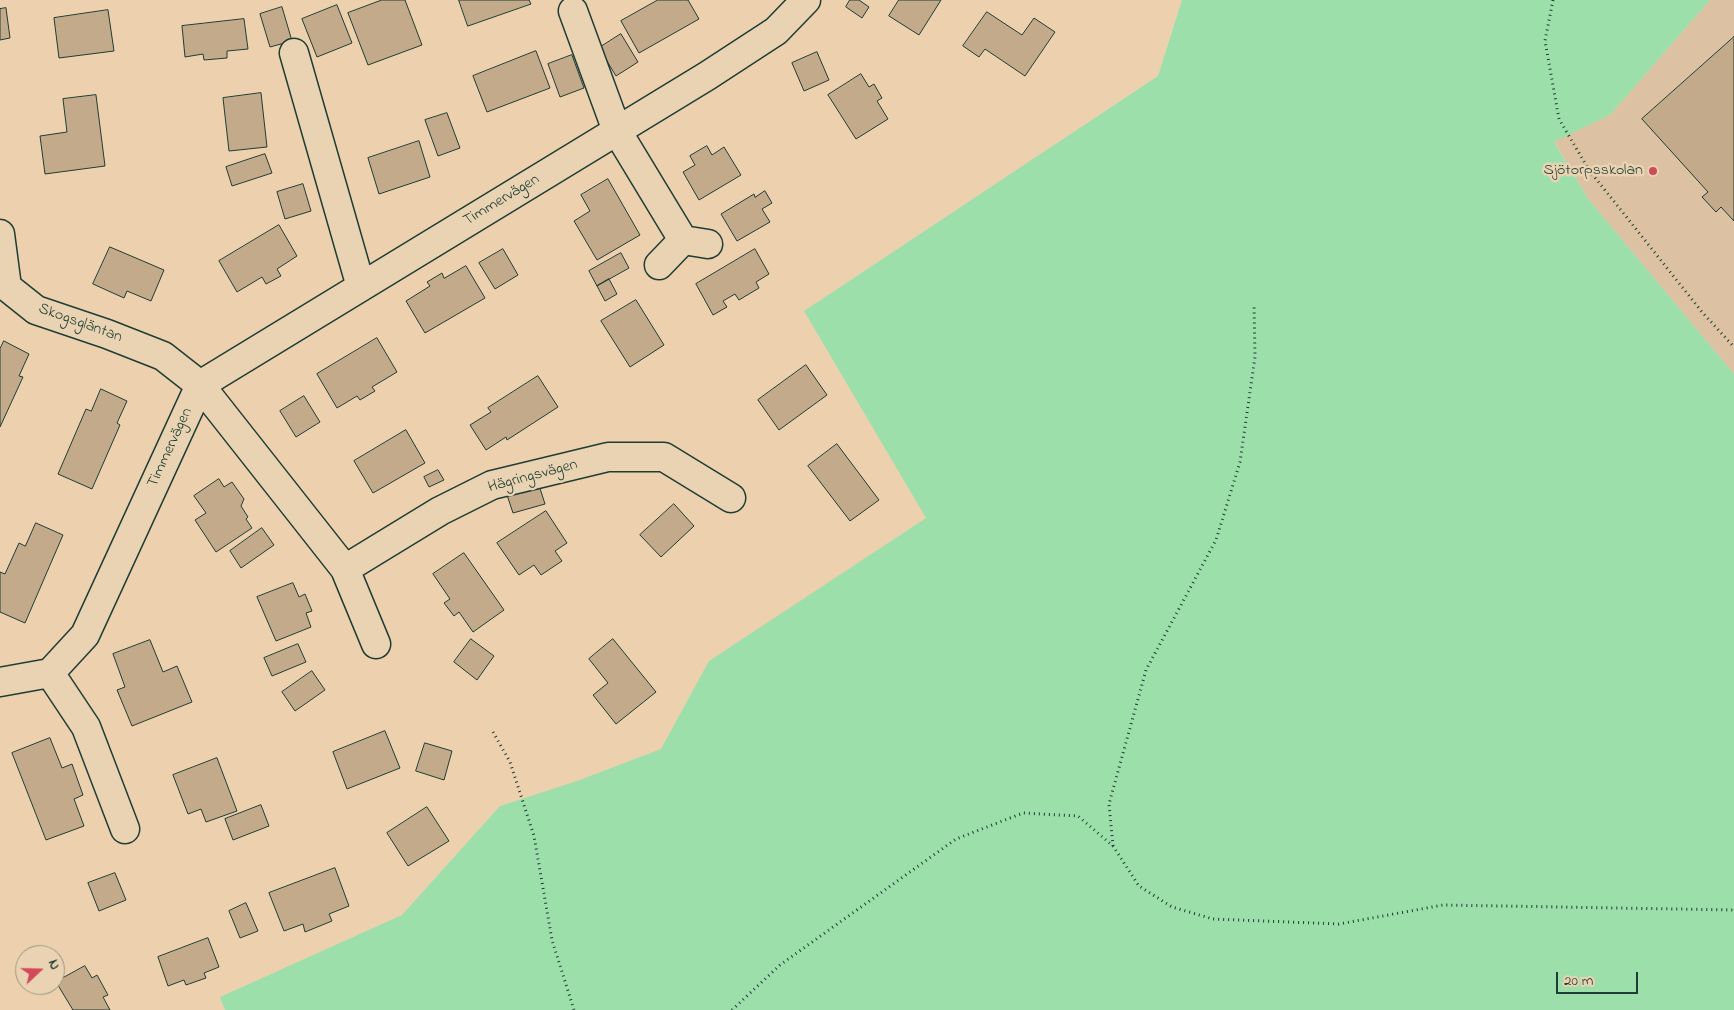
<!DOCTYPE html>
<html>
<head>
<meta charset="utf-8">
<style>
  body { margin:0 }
  #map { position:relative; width:1734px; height:1010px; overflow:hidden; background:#edd1ae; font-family:"Indie Flower",sans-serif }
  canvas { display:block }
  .north { position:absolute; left:15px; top:945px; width:50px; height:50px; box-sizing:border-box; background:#e9d3b2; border:1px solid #989780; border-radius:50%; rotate:69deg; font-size:14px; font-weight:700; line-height:20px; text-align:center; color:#1f3d34 }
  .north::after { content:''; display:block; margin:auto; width:18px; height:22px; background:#d1495b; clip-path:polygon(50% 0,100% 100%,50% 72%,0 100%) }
  .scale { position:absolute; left:1556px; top:972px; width:82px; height:22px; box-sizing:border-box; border:2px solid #1f3d34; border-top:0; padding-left:6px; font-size:15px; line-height:18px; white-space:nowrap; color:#1f3d34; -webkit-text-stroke:4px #e9d3b2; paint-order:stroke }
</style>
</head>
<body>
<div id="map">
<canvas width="1734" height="1010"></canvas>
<div class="north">N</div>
<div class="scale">20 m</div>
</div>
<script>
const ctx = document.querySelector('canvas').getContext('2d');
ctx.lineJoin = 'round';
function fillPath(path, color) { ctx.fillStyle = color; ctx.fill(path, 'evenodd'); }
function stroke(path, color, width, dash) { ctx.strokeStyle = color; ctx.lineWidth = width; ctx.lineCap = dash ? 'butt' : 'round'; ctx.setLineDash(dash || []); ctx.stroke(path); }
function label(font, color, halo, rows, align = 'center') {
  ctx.font = font + ' "Indie Flower",sans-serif'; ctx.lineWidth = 5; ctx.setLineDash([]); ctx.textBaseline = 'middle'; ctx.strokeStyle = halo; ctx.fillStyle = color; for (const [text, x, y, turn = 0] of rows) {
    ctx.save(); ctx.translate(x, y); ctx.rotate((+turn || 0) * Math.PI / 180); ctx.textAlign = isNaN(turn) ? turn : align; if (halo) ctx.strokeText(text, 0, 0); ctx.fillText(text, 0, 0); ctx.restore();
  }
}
fillPath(new Path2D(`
  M 1710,0 L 1734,0 L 1734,374 L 1589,200 L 1554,141 L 1610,115 Z`), '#dcc2a2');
fillPath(new Path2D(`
  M 1182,0 L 1710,0 L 1610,115 L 1554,142 L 1589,200 L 1734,374 L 1734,1010 L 225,1010 L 220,997 L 402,915 L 500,806 L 577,781 L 661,749 L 709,661 L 926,518 L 804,311 L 1158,76 Z`), '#9ddfaa');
const building = new Path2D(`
  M 382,0 L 405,0 L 422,45 L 368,65 L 348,13 Z
  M 459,0 L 529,0 L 531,4 L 468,26 Z
  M 658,0 L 688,0 L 699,19 L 639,53 L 621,21 Z
  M 850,0 L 859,0 L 869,7 L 862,18 L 846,7 Z
  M 899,0 L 941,0 L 919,35 L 889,16 Z
  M 337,5 L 352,43 L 317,57 L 302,19 Z
  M 282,7 L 292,41 L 270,47 L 260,14 Z
  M 6,8 L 10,38 L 0,40 L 0,9 Z
  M 108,10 L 114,51 L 59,58 L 54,18 Z
  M 987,12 L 1022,35 L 1034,18 L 1055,32 L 1025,76 L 985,49 L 979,57 L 963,46 Z
  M 244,19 L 248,49 L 227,51 L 227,58 L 204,60 L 203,54 L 185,57 L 182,26 Z
  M 621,34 L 638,62 L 616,76 L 599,48 Z
  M 1734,37 L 1734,221 L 1721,207 L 1716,212 L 1702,197 L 1708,192 L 1642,119 Z
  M 536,51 L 550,88 L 487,112 L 473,76 Z
  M 817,52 L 829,80 L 804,91 L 792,63 Z
  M 572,55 L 584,88 L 560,97 L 548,64 Z
  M 861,74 L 869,87 L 874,84 L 882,98 L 877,101 L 888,119 L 856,139 L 828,95 Z
  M 261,93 L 267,147 L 229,151 L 223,98 Z
  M 96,95 L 105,166 L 45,174 L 40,136 L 67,132 L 63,99 Z
  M 447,113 L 460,148 L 438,156 L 425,120 Z
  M 419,141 L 430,177 L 379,194 L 368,158 Z
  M 707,146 L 712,155 L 724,147 L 741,175 L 699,200 L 683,172 L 695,165 L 690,156 Z
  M 265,154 L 272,173 L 232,186 L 226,167 Z
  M 608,179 L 640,235 L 597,260 L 574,221 L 590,211 L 581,195 Z
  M 303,184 L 311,211 L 285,219 L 277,192 Z
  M 765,191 L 772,203 L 762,209 L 770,222 L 737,241 L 721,214 L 754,194 L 755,197 Z
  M 279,225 L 297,256 L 277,269 L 281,276 L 266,284 L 262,277 L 237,292 L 219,261 Z
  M 110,247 L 164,270 L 151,301 L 127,291 L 124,298 L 93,284 Z
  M 503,249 L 518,275 L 495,289 L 479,263 Z
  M 755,249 L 769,274 L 756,282 L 759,288 L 739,300 L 735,294 L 723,301 L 727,307 L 713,315 L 696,284 Z
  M 621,253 L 629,268 L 597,286 L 589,271 Z
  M 466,266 L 485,298 L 425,333 L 406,301 L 430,286 L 427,282 L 442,273 L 444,278 Z
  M 609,279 L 617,294 L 605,301 L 597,286 Z
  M 636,300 L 664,345 L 630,367 L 601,321 Z
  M 377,338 L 397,372 L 372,387 L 375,391 L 360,400 L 357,396 L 337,408 L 317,374 Z
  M 4,341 L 29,354 L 19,376 L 23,377 L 0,427 L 0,349 Z
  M 806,365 L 827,395 L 779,430 L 758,400 Z
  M 538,376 L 558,407 L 507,440 L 506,437 L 486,450 L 470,425 L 491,412 L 488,408 Z
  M 101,389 L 127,401 L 117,423 L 120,425 L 92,489 L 58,474 L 86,409 L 91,411 Z
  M 304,396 L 320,422 L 296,437 L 280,411 Z
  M 406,430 L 425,463 L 373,493 L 354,461 Z
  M 837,444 L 879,500 L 850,521 L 808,466 Z
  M 438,470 L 444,480 L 429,487 L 424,477 Z
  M 219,479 L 224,487 L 232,482 L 244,499 L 241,506 L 248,517 L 246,519 L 252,528 L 216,552 L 195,520 L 206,513 L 194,496 Z
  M 538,482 L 545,504 L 513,513 L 506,492 Z
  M 674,504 L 694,526 L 661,557 L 640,535 Z
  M 546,511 L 567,543 L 555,551 L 562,561 L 541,575 L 534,565 L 519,575 L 497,543 Z
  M 36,523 L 63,535 L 25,623 L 0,612 L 0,572 L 5,574 L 19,543 L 25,546 Z
  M 262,528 L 274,545 L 241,568 L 230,551 Z
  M 464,553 L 504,610 L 473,632 L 459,612 L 454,616 L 444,603 L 450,599 L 433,574 Z
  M 293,583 L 299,597 L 305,594 L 312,611 L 306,613 L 311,627 L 276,641 L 257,597 Z
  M 471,639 L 494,656 L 477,680 L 454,662 Z
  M 613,639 L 656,692 L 616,724 L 593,695 L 608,683 L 589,659 Z
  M 150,640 L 163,672 L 177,666 L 192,702 L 132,726 L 117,690 L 125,687 L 113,654 Z
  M 298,644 L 306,662 L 272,676 L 264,658 Z
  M 312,671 L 325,690 L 295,711 L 282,692 Z
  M 385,731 L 400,768 L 347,789 L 333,752 Z
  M 50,738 L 62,768 L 72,764 L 83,795 L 74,799 L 84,826 L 46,840 L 12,753 Z
  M 425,743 L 452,751 L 444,780 L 416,771 Z
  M 217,758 L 237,811 L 206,822 L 201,809 L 188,814 L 173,775 Z
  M 261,805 L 269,826 L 233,840 L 225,819 Z
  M 427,807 L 449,841 L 408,866 L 387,833 Z
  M 335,868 L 349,906 L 329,914 L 332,921 L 305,932 L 303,924 L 284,931 L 269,893 Z
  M 115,873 L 126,900 L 99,911 L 88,883 Z
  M 246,903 L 258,931 L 240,938 L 229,911 Z
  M 208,938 L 219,967 L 204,973 L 206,978 L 186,985 L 184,980 L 168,986 L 158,957 Z
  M 85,966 L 92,978 L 97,975 L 108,995 L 103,997 L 110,1010 L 73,1010 L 56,982 Z`);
fillPath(building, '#c3aa8b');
stroke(building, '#1f3d34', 1);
const minor = new Path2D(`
  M 573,11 L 617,131 L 683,240
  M 294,53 L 361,287
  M 0,234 L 7,287 L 36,310 L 107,334 L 163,356 L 200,385 L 345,569
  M 683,240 L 708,244
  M 659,265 L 683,240
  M 376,644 L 345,569 L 440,511 L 492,485 L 608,457 L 664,457 L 731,498
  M 50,673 L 86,727 L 125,829
  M 0,682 L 50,673 L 85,635 L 200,385 L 707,76 L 776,31 L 806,0`);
stroke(minor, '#1f3d34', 31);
stroke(new Path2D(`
  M 1553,0 L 1545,41 L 1559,119 L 1589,170 L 1702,312 L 1734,347
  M 493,732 L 510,762 L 534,836 L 552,940 L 574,1010
  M 1113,846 L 1109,804 L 1146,670 L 1216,540 L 1240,462 L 1255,357 L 1254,304
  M 732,1010 L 780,965 L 956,839 L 1023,813 L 1078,816 L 1113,846 L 1139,886 L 1172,907 L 1213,919 L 1339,924 L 1443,905 L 1734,910`), '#1f3d34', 3, [1, 4]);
stroke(minor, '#e9d3b2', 28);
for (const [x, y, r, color] of [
  [1653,171,5,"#d1495b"]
]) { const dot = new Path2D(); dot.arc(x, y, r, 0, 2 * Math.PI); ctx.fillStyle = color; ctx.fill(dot); stroke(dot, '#e9d3b2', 2); }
label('16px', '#1f3d34', '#e9d3b2', [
  ["Sjötorpsskolan",1643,171]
], 'right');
label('16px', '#1f3d34', '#e9d3b2', [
  ["Timmervägen",502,201,-31],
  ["Skogsgläntan",80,324,20],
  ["Timmervägen",171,448,-65],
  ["Hägringsvägen",533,477,-15]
]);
</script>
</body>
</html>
